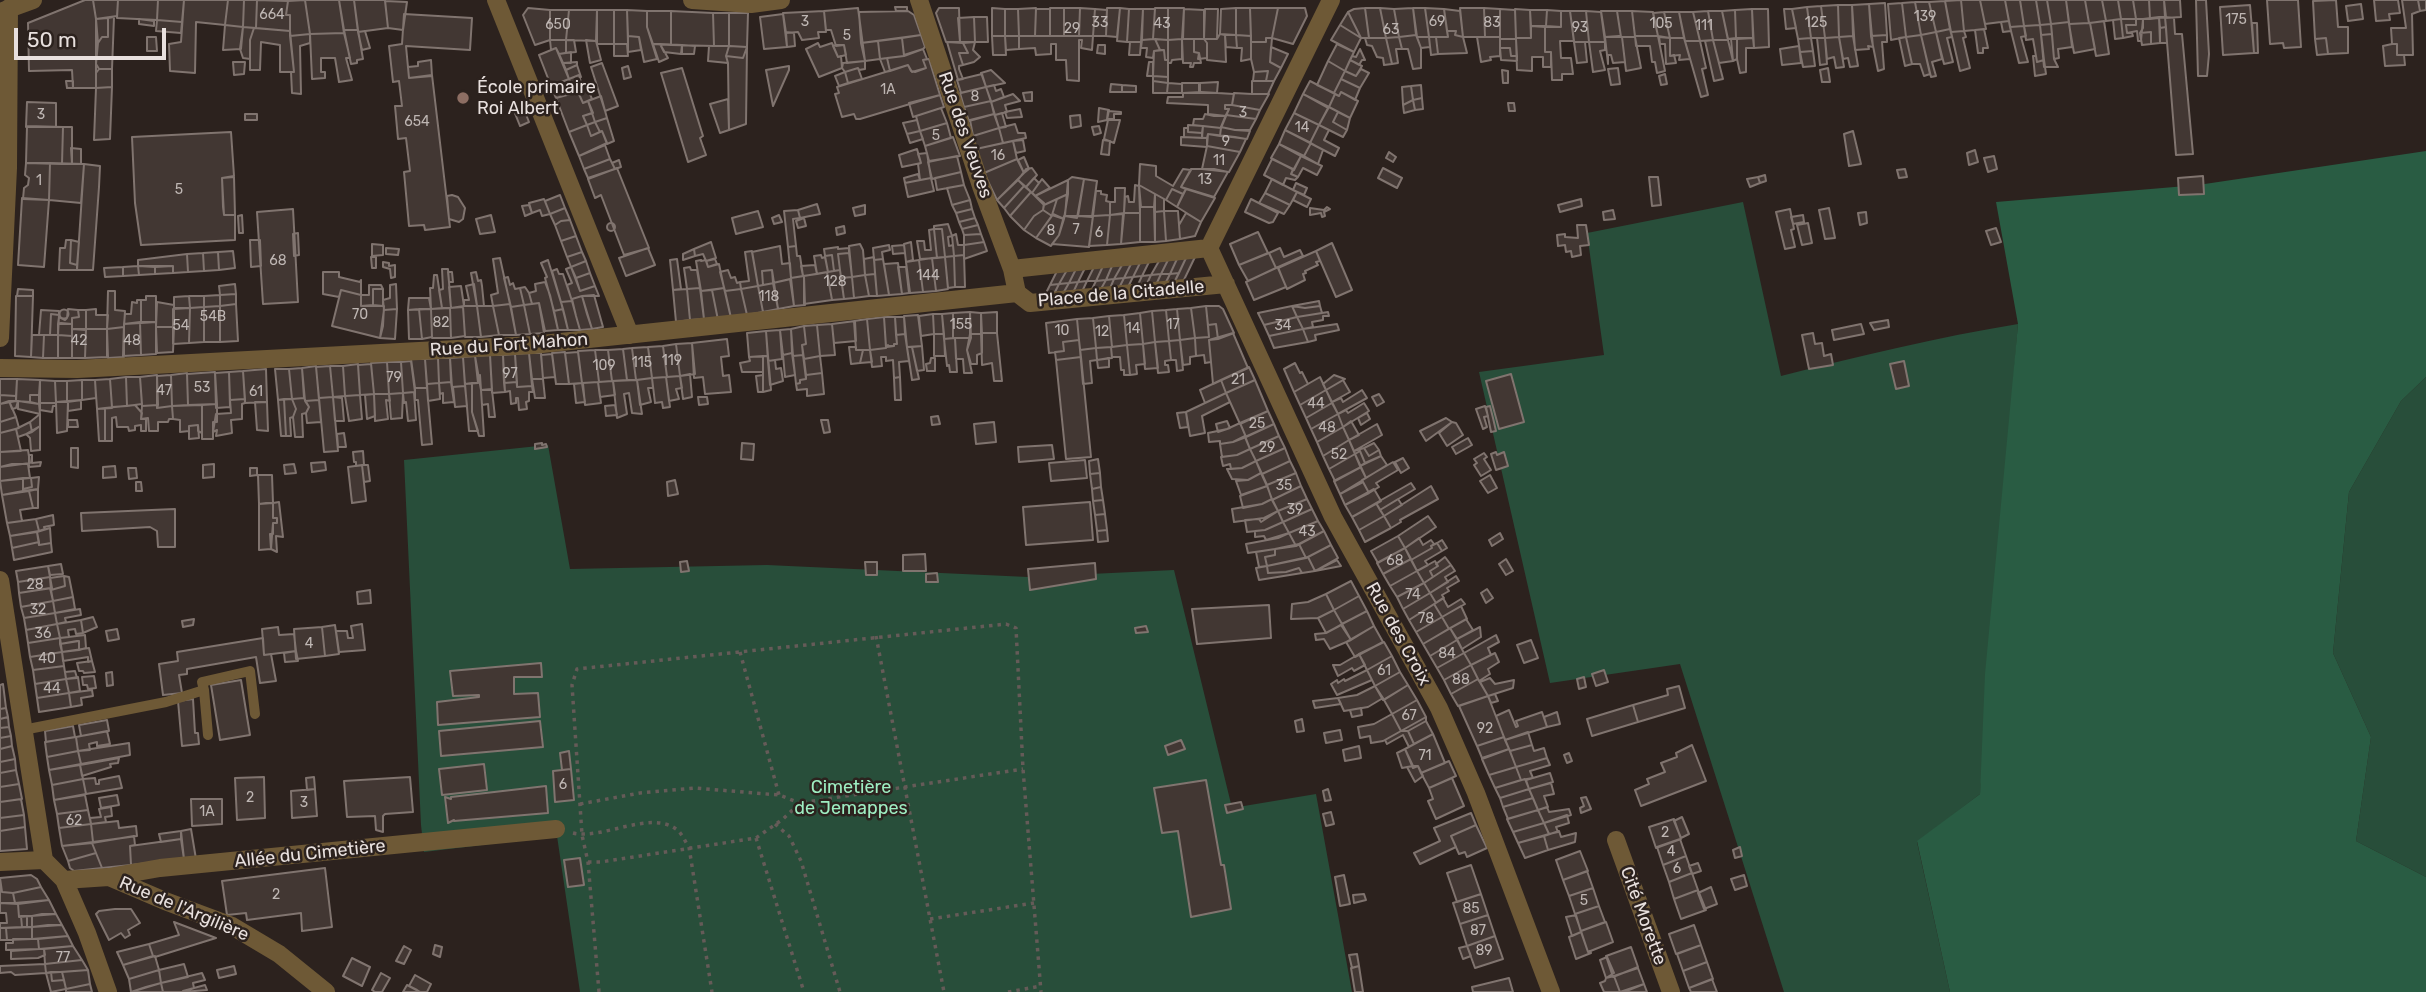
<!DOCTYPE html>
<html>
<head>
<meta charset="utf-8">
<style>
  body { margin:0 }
  #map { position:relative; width:2426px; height:992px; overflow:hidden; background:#2c221e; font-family:Rubik,sans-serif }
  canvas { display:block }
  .scale { position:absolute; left:14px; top:28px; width:152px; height:32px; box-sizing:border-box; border:4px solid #e8e0de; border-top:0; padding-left:9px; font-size:21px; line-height:24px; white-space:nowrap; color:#e8e0de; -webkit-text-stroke:5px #2c221e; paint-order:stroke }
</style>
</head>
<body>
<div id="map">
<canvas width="2426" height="992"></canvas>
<div class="scale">50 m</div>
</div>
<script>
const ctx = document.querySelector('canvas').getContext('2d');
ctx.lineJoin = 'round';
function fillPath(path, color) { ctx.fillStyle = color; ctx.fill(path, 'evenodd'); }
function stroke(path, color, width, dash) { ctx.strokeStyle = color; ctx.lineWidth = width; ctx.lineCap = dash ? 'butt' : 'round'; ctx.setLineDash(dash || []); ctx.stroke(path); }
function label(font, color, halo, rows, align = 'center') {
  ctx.font = font + ' Rubik,sans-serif'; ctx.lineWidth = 5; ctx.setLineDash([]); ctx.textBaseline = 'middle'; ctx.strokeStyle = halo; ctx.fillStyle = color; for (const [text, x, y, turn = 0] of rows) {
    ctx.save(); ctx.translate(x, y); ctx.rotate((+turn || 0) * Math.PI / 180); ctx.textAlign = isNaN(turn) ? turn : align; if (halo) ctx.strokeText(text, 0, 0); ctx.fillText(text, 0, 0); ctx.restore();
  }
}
fillPath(new Path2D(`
  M 1743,202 L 1781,376 C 1860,356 1938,337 2018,324 L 1980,794 L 1917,842 L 1950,992 L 1784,992 L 1680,664 L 1550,683 L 1479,372 L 1604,355 L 1587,233 Z
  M 2426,377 L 2426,877 L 2356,841 L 2371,737 L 2333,653 L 2349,492 L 2401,401 Z
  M 548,445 L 570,569 L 767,565 L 1028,577 L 1174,570 L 1232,808 L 1316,794 L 1352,992 L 580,992 L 557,836 L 424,852 L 421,825 L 404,460 Z`), '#284e3a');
fillPath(new Path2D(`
  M 2426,151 L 2426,377 L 2401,401 L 2349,492 L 2333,653 L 2371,737 L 2356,841 L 2426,877 L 2426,992 L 1950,992 L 1917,841 L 1980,794 L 1985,674 L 2018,324 L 1996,202 L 2198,185 Z`), '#295c43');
const building = new Path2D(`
  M 85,0 L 93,0 L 96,19 L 96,88 L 73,88 L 72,70 L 29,71 L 28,23 Z
  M 93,0 L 118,0 L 117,16 L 96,19 Z
  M 118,0 L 158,0 L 157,20 L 117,18 Z
  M 158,0 L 184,0 L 182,22 L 157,20 Z
  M 184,0 L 228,0 L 225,25 L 196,22 L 195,73 L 170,71 L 169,44 L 181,42 Z
  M 228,0 L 244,0 L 243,27 L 225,25 Z
  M 244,0 L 257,0 L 256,28 L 243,27 Z
  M 257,0 L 288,1 L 286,15 L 290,15 L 290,31 L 256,28 Z
  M 305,0 L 310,34 L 290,36 L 290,15 L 286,15 L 288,1 Z
  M 305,0 L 339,0 L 344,33 L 310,34 Z
  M 339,0 L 354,0 L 358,30 L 344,30 Z
  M 354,0 L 385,0 L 388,28 L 358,32 Z
  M 1961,0 L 1980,0 L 1986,29 L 1964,31 Z
  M 1961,0 L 1964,31 L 1951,32 L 1945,1 Z
  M 1980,0 L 2005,0 L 2009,21 L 1985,24 Z
  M 2005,0 L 2020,0 L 2024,26 L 2010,27 Z
  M 2020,0 L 2036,0 L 2040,25 L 2024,26 Z
  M 2036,0 L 2047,0 L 2051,24 L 2040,25 Z
  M 2047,0 L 2066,0 L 2069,22 L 2051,24 Z
  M 2066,0 L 2085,0 L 2089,23 L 2069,24 Z
  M 2085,0 L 2102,0 L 2106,21 L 2089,23 Z
  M 2102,0 L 2118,0 L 2121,19 L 2106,21 Z
  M 2118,0 L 2133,0 L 2136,19 L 2121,19 Z
  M 2133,0 L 2149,0 L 2150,19 L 2136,19 Z
  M 2149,0 L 2164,0 L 2166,17 L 2150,19 Z
  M 2164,0 L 2180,0 L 2181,17 L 2165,18 Z
  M 2196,0 L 2206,0 L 2209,54 L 2207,76 L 2198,76 Z
  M 2267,0 L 2298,0 L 2301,47 L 2284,48 L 2283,43 L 2270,44 Z
  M 2336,0 L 2338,27 L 2348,27 L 2348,53 L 2328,54 L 2326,38 L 2315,39 L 2313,1 Z
  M 2374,0 L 2398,0 L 2400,13 L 2389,14 L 2390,20 L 2376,21 Z
  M 2402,0 L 2418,0 L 2420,11 L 2412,14 L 2413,55 L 2397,55 L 2397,44 L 2392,44 L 2391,28 L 2406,28 Z
  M 2418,0 L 2426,0 L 2426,10 L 2420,11 Z
  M 385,1 L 407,2 L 403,30 L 388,28 Z
  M 1945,1 L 1950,29 L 1936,32 L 1929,2 Z
  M 1915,2 L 1929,2 L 1936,32 L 1921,35 Z
  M 1915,2 L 1921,35 L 1906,37 L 1902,3 Z
  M 1885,3 L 1887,35 L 1871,36 L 1869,4 Z
  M 1902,3 L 1906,37 L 1891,40 L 1888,4 Z
  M 1869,4 L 1873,47 L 1868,46 L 1869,49 L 1855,50 L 1852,5 Z
  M 2361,4 L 2363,19 L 2348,21 L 2346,6 Z
  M 1838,5 L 1852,5 L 1853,36 L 1839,37 Z
  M 1838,5 L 1839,37 L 1825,38 L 1821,6 Z
  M 2250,5 L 2254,53 L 2223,55 L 2220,7 Z
  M 1821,6 L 1825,38 L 1811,38 L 1807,7 Z
  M 895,7 L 907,7 L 907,11 L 896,11 Z
  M 1807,7 L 1811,38 L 1798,39 L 1792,9 Z
  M 528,8 L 550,10 L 550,40 L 535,45 L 523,15 Z
  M 858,8 L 865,61 L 847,63 L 844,45 L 836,46 L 831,30 L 826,30 L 824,11 Z
  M 939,8 L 959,8 L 960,42 L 946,42 L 936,13 Z
  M 992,8 L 1005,9 L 1005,36 L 992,36 Z
  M 1036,8 L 1035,36 L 1019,36 L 1018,9 Z
  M 1050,8 L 1064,8 L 1064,36 L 1050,36 Z
  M 1064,8 L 1080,8 L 1079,36 L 1064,36 Z
  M 1080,8 L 1095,9 L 1093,36 L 1079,36 Z
  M 1107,8 L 1120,8 L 1117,37 L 1106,36 Z
  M 1120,8 L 1129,9 L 1127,42 L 1117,41 Z
  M 1155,8 L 1168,8 L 1168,40 L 1153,39 Z
  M 1168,8 L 1184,8 L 1182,39 L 1168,40 Z
  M 1236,8 L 1250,8 L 1251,36 L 1236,35 Z
  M 1236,8 L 1236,35 L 1220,34 L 1221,9 Z
  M 1250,8 L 1278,8 L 1272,38 L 1266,38 L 1266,42 L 1251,42 Z
  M 1278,8 L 1305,8 L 1307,16 L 1293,44 L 1272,38 Z
  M 1365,8 L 1369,38 L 1361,38 L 1348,12 L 1354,9 Z
  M 1365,8 L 1380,8 L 1386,38 L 1369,38 Z
  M 1380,8 L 1394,9 L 1399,37 L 1386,38 Z
  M 1413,8 L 1425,8 L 1429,37 L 1417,37 Z
  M 1413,8 L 1416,35 L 1399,37 L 1394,9 Z
  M 1425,8 L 1444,9 L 1448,37 L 1429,37 Z
  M 1460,8 L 1484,8 L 1485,37 L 1463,37 Z
  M 1484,8 L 1500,9 L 1500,37 L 1485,37 Z
  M 1005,9 L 1018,9 L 1019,36 L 1005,36 Z
  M 1036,9 L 1050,9 L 1050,36 L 1035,36 Z
  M 1095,9 L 1107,10 L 1106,36 L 1093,36 Z
  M 1129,9 L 1143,9 L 1141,42 L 1127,42 Z
  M 1143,9 L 1155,9 L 1153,39 L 1142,40 Z
  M 1184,9 L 1204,10 L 1204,39 L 1183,39 Z
  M 1205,9 L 1218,9 L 1217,39 L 1204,39 Z
  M 1444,9 L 1460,11 L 1463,37 L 1455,35 L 1456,31 L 1447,31 Z
  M 1500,9 L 1515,10 L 1516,39 L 1500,39 Z
  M 1515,9 L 1530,10 L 1531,38 L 1516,38 Z
  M 1752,9 L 1768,9 L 1769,47 L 1754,48 Z
  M 1752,9 L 1753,38 L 1736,38 L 1735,10 Z
  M 1784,9 L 1792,9 L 1796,28 L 1786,29 Z
  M 550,10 L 569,10 L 566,40 L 550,40 Z
  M 569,10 L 597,10 L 596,41 L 566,40 Z
  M 597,10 L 614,10 L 614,44 L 597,44 Z
  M 614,10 L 627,10 L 628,44 L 614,44 Z
  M 627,10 L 647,11 L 647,27 L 657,59 L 644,62 L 639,37 L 628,36 Z
  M 1530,10 L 1547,10 L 1546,26 L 1531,26 Z
  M 1547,10 L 1561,11 L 1561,27 L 1546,26 Z
  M 1735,10 L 1736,38 L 1728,39 L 1722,11 Z
  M 647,11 L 671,11 L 671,45 L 653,44 L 647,27 Z
  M 671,11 L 713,13 L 714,46 L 671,45 Z
  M 824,11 L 826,32 L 818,32 L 819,38 L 802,40 L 798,32 L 786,33 L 783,13 Z
  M 908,11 L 914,15 L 921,35 L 861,43 L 859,12 Z
  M 1561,11 L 1570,11 L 1574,41 L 1560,41 L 1561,58 L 1571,58 L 1573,74 L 1562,74 L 1562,80 L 1552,80 L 1551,52 L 1545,52 L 1545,27 L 1561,27 Z
  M 1570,11 L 1586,11 L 1589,42 L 1574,42 Z
  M 1586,11 L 1601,12 L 1605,42 L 1589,42 Z
  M 1617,11 L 1632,11 L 1635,37 L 1621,37 Z
  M 1617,11 L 1621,37 L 1605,37 L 1601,11 Z
  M 1632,11 L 1653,12 L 1658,36 L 1635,36 Z
  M 1708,11 L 1713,40 L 1700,41 L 1693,12 Z
  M 1708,11 L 1722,11 L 1728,40 L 1713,40 Z
  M 1348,12 L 1361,38 L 1340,25 Z
  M 1664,12 L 1670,38 L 1658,36 L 1653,13 Z
  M 1664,12 L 1679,12 L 1684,38 L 1670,38 Z
  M 1679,12 L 1693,12 L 1700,41 L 1685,41 Z
  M 713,13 L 729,13 L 729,46 L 714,46 Z
  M 729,13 L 748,13 L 747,47 L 729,46 Z
  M 404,14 L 472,18 L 470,50 L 406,46 L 409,78 L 432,75 L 450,227 L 425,230 L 424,225 L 409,226 L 404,172 L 410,171 L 406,138 L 398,139 L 395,106 L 402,106 L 399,81 L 393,82 L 389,46 L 402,44 Z
  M 783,14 L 787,47 L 764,49 L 760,17 Z
  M 114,17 L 112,69 L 99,69 L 96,64 L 98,43 L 102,37 L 108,37 L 108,18 Z
  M 974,17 L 987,17 L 988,42 L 975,42 Z
  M 974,17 L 975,42 L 960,42 L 958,18 Z
  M 2159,17 L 2160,43 L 2151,44 L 2151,32 L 2140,33 L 2143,28 L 2143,19 Z
  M 2159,17 L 2165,17 L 2166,27 L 2160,28 Z
  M 2165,17 L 2174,18 L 2175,34 L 2182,34 L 2193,154 L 2176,155 Z
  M 108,18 L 108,37 L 102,37 L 98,43 L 96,19 Z
  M 139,19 L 154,21 L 154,26 L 139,24 Z
  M 2121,19 L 2136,19 L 2136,25 L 2126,25 L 2127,33 L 2132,33 L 2133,36 L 2123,38 Z
  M 2121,19 L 2123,38 L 2115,39 L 2113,20 Z
  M 2136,19 L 2143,19 L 2141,41 L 2138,41 L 2137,31 L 2127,33 L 2126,25 L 2136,25 Z
  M 157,20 L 182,22 L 181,33 L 156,31 Z
  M 2009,21 L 2011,31 L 2003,32 L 2001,22 Z
  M 2104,21 L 2109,54 L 2096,56 L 2090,23 Z
  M 2069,22 L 2072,47 L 2058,49 L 2059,58 L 2054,59 L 2051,24 Z
  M 2090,23 L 2095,49 L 2074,53 L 2069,24 Z
  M 2252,23 L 2257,23 L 2258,53 L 2254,53 Z
  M 2051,24 L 2052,34 L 2041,35 L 2040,25 Z
  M 225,25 L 243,27 L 241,49 L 223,50 Z
  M 1340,25 L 1361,38 L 1354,52 L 1331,40 Z
  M 2040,25 L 2044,60 L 2037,62 L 2033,39 L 2026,40 L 2024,26 Z
  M 1531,26 L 1545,27 L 1545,52 L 1551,52 L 1551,67 L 1543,67 L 1543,57 L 1532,57 L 1532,71 L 1517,70 L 1516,38 L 1531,38 Z
  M 2024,26 L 2026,36 L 2021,37 L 2028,62 L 2019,63 L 2010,27 Z
  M 243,27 L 254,28 L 250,40 L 250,59 L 243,58 L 240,49 Z
  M 2166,27 L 2167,43 L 2160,43 L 2160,28 Z
  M 254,28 L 290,31 L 294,72 L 280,72 L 280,45 L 261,42 L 260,70 L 250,70 L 250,40 Z
  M 1950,29 L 1952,37 L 1947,38 L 1953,62 L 1944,64 L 1936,32 Z
  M 1984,29 L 1988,48 L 1983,48 L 1983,53 L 1978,53 L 1975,30 Z
  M 344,30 L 358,30 L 363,59 L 357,60 L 357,63 L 351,64 Z
  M 365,31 L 370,48 L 362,50 L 358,32 Z
  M 1447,31 L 1456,31 L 1455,35 L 1463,37 L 1467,53 L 1438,54 L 1436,37 L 1448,37 Z
  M 1964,31 L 1966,37 L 1963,38 L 1970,68 L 1960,71 L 1951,32 Z
  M 786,32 L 794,33 L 795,46 L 787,47 Z
  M 1936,32 L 1942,59 L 1932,62 L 1936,76 L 1931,77 L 1921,35 Z
  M 2151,32 L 2151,44 L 2142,45 L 2140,33 Z
  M 344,33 L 350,58 L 346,58 L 352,80 L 339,82 L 335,58 L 321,58 L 321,72 L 325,72 L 325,78 L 312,79 L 310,34 Z
  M 310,34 L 310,43 L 300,46 L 301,94 L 292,93 L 291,72 L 294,72 L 290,36 Z
  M 1220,34 L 1225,35 L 1226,62 L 1207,60 L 1207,43 L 1204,39 L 1217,39 Z
  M 2052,34 L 2054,59 L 2058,67 L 2044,67 L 2041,35 Z
  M 921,35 L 925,47 L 923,49 L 904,55 L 902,38 Z
  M 1225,35 L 1236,35 L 1237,48 L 1226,47 Z
  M 1236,35 L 1251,36 L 1251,59 L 1241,61 L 1242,48 L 1237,48 Z
  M 1416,35 L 1421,48 L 1421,68 L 1413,69 L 1408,49 L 1402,49 L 1399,37 Z
  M 1887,35 L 1887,42 L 1882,42 L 1884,69 L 1878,71 L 1871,36 Z
  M 1921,35 L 1930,74 L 1924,76 L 1920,64 L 1912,64 L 1906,37 Z
  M 628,36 L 639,37 L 641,50 L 628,52 Z
  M 992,36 L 1005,36 L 1006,55 L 993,55 Z
  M 1005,36 L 1019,36 L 1019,49 L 1006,50 Z
  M 1019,36 L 1093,36 L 1092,50 L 1081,48 L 1082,40 L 1079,40 L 1079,81 L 1067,80 L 1066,60 L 1056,60 L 1056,44 L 1051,44 L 1051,54 L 1036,55 L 1035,48 L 1019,49 Z
  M 1619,36 L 1622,37 L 1625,62 L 1613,63 L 1611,55 L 1608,55 L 1608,64 L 1605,37 Z
  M 1635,36 L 1658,36 L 1665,71 L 1657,73 L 1655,62 L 1652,62 L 1650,46 L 1636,46 Z
  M 1853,36 L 1858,66 L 1850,67 L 1848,58 L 1843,59 L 1839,37 Z
  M 147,37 L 156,37 L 157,51 L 147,51 Z
  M 1399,37 L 1402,49 L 1396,49 L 1398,63 L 1392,64 L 1386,38 Z
  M 1417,37 L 1429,37 L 1430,47 L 1421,48 Z
  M 1429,37 L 1436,37 L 1438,54 L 1431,55 Z
  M 1477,37 L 1500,37 L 1500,56 L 1490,57 L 1491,60 L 1481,62 Z
  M 1622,37 L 1635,37 L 1641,68 L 1626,71 Z
  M 1659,37 L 1670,38 L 1670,56 L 1674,55 L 1676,63 L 1666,64 L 1665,44 L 1660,44 Z
  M 1839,37 L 1844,67 L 1836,68 L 1834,57 L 1827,59 L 1825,38 Z
  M 1906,37 L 1912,64 L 1905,66 L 1899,38 Z
  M 902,38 L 904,56 L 880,59 L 878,41 Z
  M 1266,38 L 1272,38 L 1270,62 L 1281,68 L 1274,81 L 1266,81 L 1268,71 L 1254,72 L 1251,59 L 1251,42 L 1266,42 Z
  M 1365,38 L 1386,38 L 1392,64 L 1384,65 L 1383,58 L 1377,57 L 1372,46 L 1367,45 Z
  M 1670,38 L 1684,38 L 1690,59 L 1679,60 L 1680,55 L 1670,56 Z
  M 1753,38 L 1754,48 L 1746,48 L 1746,72 L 1740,73 L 1737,59 L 1737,39 Z
  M 1811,38 L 1813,51 L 1800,52 L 1798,39 Z
  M 1817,38 L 1825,38 L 1827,64 L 1820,65 Z
  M 2326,38 L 2328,54 L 2317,55 L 2315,39 Z
  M 1155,39 L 1168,40 L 1168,60 L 1165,60 L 1164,50 L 1160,50 Z
  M 1155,39 L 1160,50 L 1154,51 L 1153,58 L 1146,57 L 1147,48 L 1141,48 L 1142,40 Z
  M 1182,39 L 1182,59 L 1172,60 L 1171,63 L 1168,63 L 1168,40 Z
  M 1182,39 L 1194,39 L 1194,52 L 1199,53 L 1201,63 L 1194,63 L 1193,67 L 1190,67 L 1191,63 L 1183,63 Z
  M 1194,39 L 1204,39 L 1207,43 L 1207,58 L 1198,59 L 1199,53 L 1194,52 Z
  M 1500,39 L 1516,39 L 1517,56 L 1511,56 L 1510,48 L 1500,48 Z
  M 1731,39 L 1737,39 L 1737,59 L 1733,61 Z
  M 550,40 L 566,40 L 566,53 L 559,54 L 556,48 L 551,50 Z
  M 566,40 L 574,40 L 576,52 L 566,53 Z
  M 586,40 L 596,41 L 601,60 L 590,63 Z
  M 1713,40 L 1723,79 L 1714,81 L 1705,41 Z
  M 1713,40 L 1728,40 L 1733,61 L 1719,63 Z
  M 878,41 L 880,59 L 865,61 L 861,43 Z
  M 1685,41 L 1700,41 L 1706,68 L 1702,69 L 1708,95 L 1701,97 Z
  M 947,42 L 963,43 L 968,53 L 959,53 L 963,65 L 959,66 L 959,69 L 963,79 L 958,80 Z
  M 975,42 L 973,50 L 980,57 L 974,62 L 963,65 L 959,53 L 968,53 L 963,43 Z
  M 1130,42 L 1141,42 L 1140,55 L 1129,55 Z
  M 1574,42 L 1585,42 L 1587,62 L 1577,63 Z
  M 1589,42 L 1605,42 L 1605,50 L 1600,51 L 1605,70 L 1593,72 Z
  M 818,43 L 820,47 L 832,43 L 838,57 L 841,56 L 842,68 L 819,77 L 806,49 Z
  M 614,44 L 627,44 L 628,56 L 614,56 Z
  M 653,44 L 660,44 L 668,58 L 659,62 Z
  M 660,44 L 682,45 L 681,54 L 664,52 Z
  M 1337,44 L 1354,52 L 1345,71 L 1328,61 Z
  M 2392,44 L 2397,44 L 2397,55 L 2404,55 L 2405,65 L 2385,66 L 2383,46 Z
  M 682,45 L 695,46 L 694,54 L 682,54 Z
  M 836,45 L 844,45 L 846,55 L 838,57 L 833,46 Z
  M 1098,45 L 1105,45 L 1105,54 L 1097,53 Z
  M 709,46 L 729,46 L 726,56 L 728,63 L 708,61 Z
  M 729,46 L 730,46 L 747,47 L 743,58 L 726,56 Z
  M 1799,46 L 1801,63 L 1782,65 L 1780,49 Z
  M 747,47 L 746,124 L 729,130 L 728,63 L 726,56 L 743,58 Z
  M 1271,47 L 1288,54 L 1281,68 L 1270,62 Z
  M 556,48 L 569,79 L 551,86 L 539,55 Z
  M 1500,48 L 1510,48 L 1511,56 L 1517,56 L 1517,61 L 1501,60 Z
  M 923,49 L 927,59 L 923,60 L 926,68 L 912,72 L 908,65 L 890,71 L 887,58 L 904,56 Z
  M 1360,49 L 1365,60 L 1362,60 L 1359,65 L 1350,60 L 1352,56 L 1356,57 Z
  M 1164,50 L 1165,60 L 1168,60 L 1168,77 L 1153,76 L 1154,51 Z
  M 1813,51 L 1815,66 L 1803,67 L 1800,52 Z
  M 571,52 L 571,63 L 563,63 L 559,54 Z
  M 2033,56 L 2036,56 L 2037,62 L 2044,60 L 2046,74 L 2035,76 Z
  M 887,58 L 890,71 L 885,72 L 880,59 Z
  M 929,59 L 940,95 L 860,119 L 856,119 L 854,114 L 842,117 L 835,94 L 839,93 L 837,87 L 908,65 L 911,71 L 915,72 L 926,68 L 923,60 Z
  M 431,60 L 432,76 L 409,78 L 408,67 L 418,66 L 418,62 Z
  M 1350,60 L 1362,66 L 1356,76 L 1345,71 Z
  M 865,61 L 865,69 L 859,70 L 858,68 L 845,72 L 842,68 L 843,63 Z
  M 1328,61 L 1345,71 L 1334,93 L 1317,85 Z
  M 233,62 L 245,62 L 244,74 L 234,75 Z
  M 577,62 L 577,65 L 566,70 L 563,63 Z
  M 1149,62 L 1153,62 L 1153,76 L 1147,76 Z
  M 602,63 L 618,106 L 605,111 L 591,67 Z
  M 577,65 L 581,77 L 579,75 L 569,79 L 566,70 Z
  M 628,66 L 631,77 L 624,79 L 622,68 Z
  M 789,66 L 789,70 L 773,106 L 766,70 Z
  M 682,68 L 703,136 L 700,138 L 706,155 L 688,162 L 661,73 Z
  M 858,68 L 862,79 L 848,83 L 845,72 Z
  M 1618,68 L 1620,84 L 1611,85 L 1608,69 Z
  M 1828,68 L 1830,82 L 1822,82 L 1820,70 Z
  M 99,69 L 112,69 L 112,87 L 96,88 L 96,73 Z
  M 1361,69 L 1369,73 L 1360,88 L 1341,79 L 1345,71 L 1356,76 Z
  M 991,70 L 1005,83 L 986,87 L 981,73 Z
  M 1502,70 L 1508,71 L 1508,83 L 1503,83 Z
  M 1268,71 L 1266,81 L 1253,81 L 1254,72 Z
  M 845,72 L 848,83 L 839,86 L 835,76 Z
  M 982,74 L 986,87 L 961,93 L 957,80 Z
  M 1665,74 L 1667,84 L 1661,85 L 1659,76 Z
  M 579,75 L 583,90 L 574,93 L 569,79 Z
  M 1153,76 L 1168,77 L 1168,83 L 1153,81 Z
  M 569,79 L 574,93 L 556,98 L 551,86 Z
  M 1341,79 L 1360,88 L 1355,100 L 1341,92 L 1339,96 L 1334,93 Z
  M 66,81 L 73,81 L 73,88 L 67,88 Z
  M 1153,81 L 1168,83 L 1167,93 L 1153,93 Z
  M 1252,81 L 1274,81 L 1268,94 L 1252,94 Z
  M 1310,81 L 1335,94 L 1329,107 L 1303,94 Z
  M 1218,82 L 1217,93 L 1200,93 L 1200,83 Z
  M 1168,83 L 1182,84 L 1182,93 L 1167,93 Z
  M 1182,83 L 1199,83 L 1199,93 L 1182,93 Z
  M 1111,84 L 1122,85 L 1122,92 L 1110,92 Z
  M 994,85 L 996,91 L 1001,89 L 1004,97 L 991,102 L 986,87 Z
  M 1122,85 L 1136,86 L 1136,92 L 1122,92 Z
  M 1421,85 L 1422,98 L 1413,100 L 1411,86 Z
  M 1411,86 L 1413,100 L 1403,105 L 1402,87 Z
  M 112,87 L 110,139 L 94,140 L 96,88 Z
  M 587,87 L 592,99 L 583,103 L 578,92 Z
  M 986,87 L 991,101 L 964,107 L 960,93 Z
  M 578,92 L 583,103 L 588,101 L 593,113 L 583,116 L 587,125 L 569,132 L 556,98 Z
  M 1032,92 L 1032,101 L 1025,101 L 1023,93 Z
  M 1341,92 L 1358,101 L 1350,118 L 1329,107 L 1335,94 L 1339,96 Z
  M 1183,93 L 1201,92 L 1234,94 L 1232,105 L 1225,105 L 1225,109 L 1229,109 L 1226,116 L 1208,114 L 1208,105 L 1167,103 L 1168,97 L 1183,97 Z
  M 1234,93 L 1252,94 L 1269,94 L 1260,110 L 1232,105 Z
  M 1013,94 L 1020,101 L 1005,105 L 1007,112 L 995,115 L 991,102 Z
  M 1303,94 L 1328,108 L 1319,125 L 1294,113 Z
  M 940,95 L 944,107 L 913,117 L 909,103 Z
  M 601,96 L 607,118 L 595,122 L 588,101 Z
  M 1422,98 L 1423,109 L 1415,110 L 1413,100 Z
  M 728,99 L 729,130 L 720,133 L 710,104 Z
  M 1413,100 L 1415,110 L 1404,113 L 1403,105 Z
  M 991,101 L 994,114 L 969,121 L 964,107 Z
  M 27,102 L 56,103 L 56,127 L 26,127 Z
  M 1508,103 L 1514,103 L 1515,111 L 1509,111 Z
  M 1225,105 L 1232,105 L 1260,110 L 1256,119 L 1226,115 L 1229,109 L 1225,109 Z
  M 523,107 L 529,122 L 520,126 L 514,111 Z
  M 1329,107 L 1338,112 L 1333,122 L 1347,130 L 1343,137 L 1319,125 Z
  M 941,108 L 947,123 L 920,131 L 916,116 Z
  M 1099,108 L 1109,110 L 1107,120 L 1098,122 Z
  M 1020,109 L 1022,117 L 1007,118 L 1005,112 Z
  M 1108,111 L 1121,112 L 1121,114 L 1114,114 L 1114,119 L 1107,119 Z
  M 1338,112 L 1350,118 L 1347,130 L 1333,122 Z
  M 592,113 L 595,122 L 587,125 L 583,116 Z
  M 1002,113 L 1006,127 L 999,128 L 995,115 Z
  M 1294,113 L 1319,125 L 1310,143 L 1285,130 Z
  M 245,114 L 257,114 L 257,120 L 245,120 Z
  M 994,114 L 999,128 L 973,136 L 970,120 Z
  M 1205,114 L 1214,116 L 1226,116 L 1221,128 L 1193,125 L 1194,119 L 1203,119 Z
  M 1080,115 L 1081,126 L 1071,128 L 1070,116 Z
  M 1226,115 L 1256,119 L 1250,130 L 1235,130 L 1221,127 Z
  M 607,118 L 614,141 L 607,144 L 602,131 L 600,132 L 595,122 Z
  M 917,120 L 920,131 L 907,134 L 903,123 Z
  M 1108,120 L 1120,120 L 1114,143 L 1104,139 Z
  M 595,122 L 600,132 L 591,136 L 587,125 Z
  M 947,123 L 951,138 L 925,146 L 920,131 Z
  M 1015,124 L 1018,133 L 1025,133 L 1026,138 L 1003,143 L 999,128 Z
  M 587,125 L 591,136 L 602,131 L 607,143 L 579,156 L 569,132 Z
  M 1188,125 L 1203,126 L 1202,133 L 1188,132 Z
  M 1319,125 L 1329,130 L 1324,140 L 1339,148 L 1335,156 L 1310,143 Z
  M 27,126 L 63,127 L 62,164 L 26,163 Z
  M 1099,126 L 1101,133 L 1094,135 L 1092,127 Z
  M 1203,126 L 1221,128 L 1220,136 L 1208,134 L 1207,138 L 1202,138 Z
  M 63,127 L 72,127 L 72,164 L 62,164 Z
  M 1221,127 L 1235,130 L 1250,131 L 1247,139 L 1232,137 L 1220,136 Z
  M 999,128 L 1003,143 L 976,149 L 973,136 Z
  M 1184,128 L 1188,128 L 1188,132 L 1202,133 L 1202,138 L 1184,137 Z
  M 1285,130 L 1311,143 L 1304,156 L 1279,144 Z
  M 920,131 L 923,139 L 910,143 L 907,134 Z
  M 1853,131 L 1861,164 L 1849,166 L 1844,134 Z
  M 231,132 L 234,176 L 222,178 L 223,207 L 224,215 L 235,215 L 235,240 L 141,245 L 135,203 L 132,137 Z
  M 1208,134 L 1235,137 L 1246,139 L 1240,152 L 1207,146 Z
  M 953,137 L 960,156 L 929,161 L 925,146 Z
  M 1181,137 L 1207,138 L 1207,147 L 1181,145 Z
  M 1023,140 L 1025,151 L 1016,153 L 1013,141 Z
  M 1103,140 L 1110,141 L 1109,155 L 1101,154 Z
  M 1013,141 L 1017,159 L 984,173 L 976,149 Z
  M 1311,143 L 1323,150 L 1318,164 L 1304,156 Z
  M 1279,144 L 1301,156 L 1294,170 L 1271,158 Z
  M 605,145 L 610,159 L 584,169 L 579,156 Z
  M 1207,146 L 1240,152 L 1229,172 L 1202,169 Z
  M 71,148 L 81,149 L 81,164 L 72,164 Z
  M 917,149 L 921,163 L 902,167 L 899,155 Z
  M 1975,150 L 1978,162 L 1969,165 L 1967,153 Z
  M 1389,152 L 1396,157 L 1393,162 L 1386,158 Z
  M 927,153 L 931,178 L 920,180 L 918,164 L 921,163 L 918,154 Z
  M 957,156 L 961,172 L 932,179 L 928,162 Z
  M 1301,156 L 1322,166 L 1317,175 L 1303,168 L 1298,177 L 1291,174 Z
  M 1994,156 L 1997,169 L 1988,172 L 1984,158 Z
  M 1024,157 L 1029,169 L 1024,173 L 1018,160 Z
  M 610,159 L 615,169 L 588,178 L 584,169 Z
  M 1017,159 L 1024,173 L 997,200 L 984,173 Z
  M 1272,159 L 1293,169 L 1291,174 L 1298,177 L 1295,180 L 1286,178 L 1283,185 L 1264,175 Z
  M 619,160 L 621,167 L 615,169 L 612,163 Z
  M 26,163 L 50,163 L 49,200 L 23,199 L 24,188 L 28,185 L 29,178 L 25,175 Z
  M 50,163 L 84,164 L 81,203 L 49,200 Z
  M 84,164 L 100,166 L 99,187 L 93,270 L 77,270 Z
  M 1140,164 L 1156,166 L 1156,176 L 1173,186 L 1183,169 L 1191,170 L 1181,187 L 1186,189 L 1183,194 L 1172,189 L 1166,200 L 1139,185 Z
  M 617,168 L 649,248 L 624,255 L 601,195 L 595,198 L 588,179 Z
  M 1032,168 L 1037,175 L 1026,187 L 1018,180 L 1026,169 Z
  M 1383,168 L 1402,178 L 1397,188 L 1378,178 Z
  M 1191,169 L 1214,169 L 1228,172 L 1214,197 L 1181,187 Z
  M 1905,169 L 1907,177 L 1899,178 L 1897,170 Z
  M 961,172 L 964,185 L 937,190 L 935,178 Z
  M 918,174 L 920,180 L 905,183 L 904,178 Z
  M 1765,175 L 1766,181 L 1760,183 L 1758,177 Z
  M 2203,176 L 2204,194 L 2179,195 L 2178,178 Z
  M 234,177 L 235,215 L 224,215 L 222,178 Z
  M 1072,177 L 1084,179 L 1077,218 L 1065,216 L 1068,180 Z
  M 1649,177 L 1658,177 L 1661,205 L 1652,206 Z
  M 1758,177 L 1760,183 L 1750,187 L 1747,179 Z
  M 931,178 L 934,191 L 908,197 L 905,183 Z
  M 1034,178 L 1039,183 L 1032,193 L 1026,187 Z
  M 1042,179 L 1050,188 L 1035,196 L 1032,193 Z
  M 1084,179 L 1097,181 L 1092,217 L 1078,216 Z
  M 1272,179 L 1297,192 L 1290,205 L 1265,193 Z
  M 1018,180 L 1024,186 L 1004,208 L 997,200 Z
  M 1068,180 L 1068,194 L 1044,205 L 1035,196 Z
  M 1296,183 L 1307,188 L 1304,195 L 1293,190 Z
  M 964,185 L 970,200 L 952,205 L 947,188 Z
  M 1135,185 L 1139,186 L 1140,213 L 1124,213 L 1125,197 L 1128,196 L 1129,202 L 1134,202 Z
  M 1139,185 L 1155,194 L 1154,207 L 1141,207 Z
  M 1024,186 L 1031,192 L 1010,216 L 1004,208 Z
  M 1115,188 L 1125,188 L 1124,213 L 1110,215 L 1110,202 L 1115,202 Z
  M 1172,189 L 1183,194 L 1177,207 L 1166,200 Z
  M 1186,189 L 1215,198 L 1201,222 L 1177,207 Z
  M 1096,191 L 1101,191 L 1101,194 L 1107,195 L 1106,201 L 1110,202 L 1110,215 L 1093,216 Z
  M 1031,192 L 1044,203 L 1043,210 L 1034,216 L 1024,230 L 1010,216 Z
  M 1297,192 L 1311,199 L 1307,207 L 1293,200 Z
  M 1265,193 L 1290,205 L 1284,214 L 1259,203 Z
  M 1068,194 L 1064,219 L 1052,215 L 1057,199 Z
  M 1155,194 L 1164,199 L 1164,211 L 1155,212 Z
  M 452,195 L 458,197 L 465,208 L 463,219 L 459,222 L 449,219 L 447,196 Z
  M 560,195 L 565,208 L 550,214 L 545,201 Z
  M 22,198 L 49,200 L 44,267 L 18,265 Z
  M 544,199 L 550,214 L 542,216 L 540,210 L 532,213 L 529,203 Z
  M 1057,199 L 1052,215 L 1052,216 L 1043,210 L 1044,205 Z
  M 1251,199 L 1278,213 L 1273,222 L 1269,223 L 1245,212 Z
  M 1581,199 L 1582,206 L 1560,212 L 1558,205 Z
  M 970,200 L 972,209 L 956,213 L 952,205 Z
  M 817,204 L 820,214 L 800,218 L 798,210 Z
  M 529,205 L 532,213 L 525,216 L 522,206 Z
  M 865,205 L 865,214 L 855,216 L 853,208 Z
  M 1140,207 L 1154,207 L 1155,242 L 1140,242 Z
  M 1327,207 L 1330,209 L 1324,212 L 1325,216 L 1322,217 L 1321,213 L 1310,215 L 1310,208 L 1324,210 Z
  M 565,208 L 570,220 L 561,221 L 555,225 L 550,214 Z
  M 1829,208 L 1835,238 L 1825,239 L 1819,210 Z
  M 293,209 L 298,302 L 263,304 L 257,212 Z
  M 972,209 L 975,218 L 959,222 L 956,213 Z
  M 1790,209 L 1794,229 L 1791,230 L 1795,247 L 1785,249 L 1776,212 Z
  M 798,210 L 800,218 L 793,219 L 796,246 L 788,247 L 784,211 Z
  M 1043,210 L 1052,216 L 1036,238 L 1024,230 L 1034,216 Z
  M 1613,210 L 1615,219 L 1604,220 L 1603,212 Z
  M 758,211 L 763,227 L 736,234 L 732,218 Z
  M 1164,211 L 1166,241 L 1155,242 L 1155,212 Z
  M 1164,211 L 1178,211 L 1180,239 L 1166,241 Z
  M 1866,212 L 1867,223 L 1860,225 L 1858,213 Z
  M 1124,213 L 1140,213 L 1140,242 L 1121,244 Z
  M 1186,213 L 1201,222 L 1195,236 L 1180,239 L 1179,225 Z
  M 1053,214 L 1064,219 L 1059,235 L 1051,246 L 1036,238 Z
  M 1123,214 L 1121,244 L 1107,245 L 1110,215 Z
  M 242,215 L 243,233 L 239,233 L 238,216 Z
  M 491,215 L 495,232 L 480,234 L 476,219 Z
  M 779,215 L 782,222 L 774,224 L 772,218 Z
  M 1110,215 L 1107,245 L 1089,246 L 1093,216 Z
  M 1803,215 L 1804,222 L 1793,224 L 1791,217 Z
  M 1064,216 L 1093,216 L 1089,247 L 1052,244 L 1059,235 Z
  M 804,218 L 806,226 L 798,228 L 796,221 Z
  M 975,218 L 978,225 L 962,229 L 959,222 Z
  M 570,220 L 576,236 L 561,241 L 555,225 L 561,221 Z
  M607 227a4 4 0 1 1 8 0a4 4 0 1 1-8 0Z
  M 1808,223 L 1812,243 L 1802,245 L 1797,225 Z
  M 948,224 L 952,236 L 948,237 L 949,246 L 953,245 L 954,256 L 945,257 L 942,229 L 934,229 L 934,226 Z
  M 978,225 L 981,234 L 964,235 L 962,229 Z
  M 1577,225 L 1586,225 L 1589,245 L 1580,246 L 1581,255 L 1572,257 L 1571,251 L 1566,252 L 1565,245 L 1558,246 L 1557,235 L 1565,234 L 1565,237 L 1578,238 Z
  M 844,226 L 845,233 L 837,235 L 836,228 Z
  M 1996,228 L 2001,242 L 1991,245 L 1986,231 Z
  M 934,229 L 937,258 L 920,259 L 917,241 L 924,241 L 925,250 L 931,250 L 929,230 Z
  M 934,229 L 942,229 L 945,257 L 937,258 Z
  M 1258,232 L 1268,253 L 1239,265 L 1230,244 Z
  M 298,233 L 299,255 L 294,256 L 293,234 Z
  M 956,234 L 958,245 L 964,245 L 964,255 L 954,256 L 952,236 Z
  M 981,234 L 984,242 L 964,245 L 964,235 Z
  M 576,236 L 582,252 L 567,257 L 561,241 Z
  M 66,240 L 71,240 L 70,263 L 77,265 L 77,270 L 59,270 L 60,248 L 65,248 Z
  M 71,240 L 79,242 L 77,265 L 70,263 Z
  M 250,240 L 260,240 L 261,266 L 251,267 Z
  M 711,242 L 716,258 L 706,261 L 703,254 L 695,256 L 694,249 Z
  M 911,242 L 913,260 L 906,262 L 904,244 Z
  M 984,242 L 987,251 L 964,259 L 964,245 Z
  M 1332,243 L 1352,290 L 1336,297 L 1316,251 Z
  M 372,244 L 383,245 L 383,255 L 372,256 Z
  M 860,244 L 863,250 L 865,275 L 852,277 L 849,246 Z
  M 889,245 L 890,250 L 882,252 L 883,259 L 874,260 L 873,248 Z
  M 904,245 L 905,253 L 893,254 L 892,246 Z
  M 780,246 L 782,264 L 790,263 L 791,279 L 773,283 L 772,270 L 762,271 L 763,285 L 758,286 L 752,252 Z
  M 796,246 L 797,256 L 800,256 L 803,276 L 791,278 L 788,247 Z
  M 838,247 L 838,249 L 849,248 L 849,253 L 838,254 L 840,270 L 834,271 L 832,255 L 825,256 L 824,249 Z
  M 386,248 L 399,249 L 398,255 L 386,254 Z
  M 648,248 L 655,265 L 626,276 L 619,258 Z
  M 1280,248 L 1284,257 L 1300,250 L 1303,256 L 1276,268 L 1269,253 Z
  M 694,249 L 695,256 L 683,260 L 683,254 Z
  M 233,251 L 235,268 L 219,270 L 218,252 Z
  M 752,251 L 758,286 L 741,289 L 740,282 L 749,281 L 745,252 Z
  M 1316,251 L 1320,261 L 1316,262 L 1318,265 L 1305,271 L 1306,273 L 1303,274 L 1305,280 L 1287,289 L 1278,268 Z
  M 218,252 L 219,270 L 204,271 L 203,253 Z
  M 582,252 L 586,261 L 571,267 L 567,257 Z
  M 203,253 L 204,271 L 188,272 L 187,254 Z
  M 849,253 L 852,277 L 841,278 L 838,254 Z
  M 1269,253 L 1276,268 L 1248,281 L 1239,265 Z
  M 187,254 L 188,272 L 173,273 L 173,266 L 138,266 L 138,260 Z
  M 821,255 L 822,258 L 825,257 L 828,272 L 817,274 L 814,256 Z
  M 832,255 L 834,271 L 828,272 L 825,256 Z
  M 964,255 L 965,287 L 955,287 L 954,256 Z
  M 954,256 L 955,287 L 948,288 L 945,257 Z
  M 371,257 L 376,257 L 376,268 L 372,268 Z
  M 874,257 L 875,274 L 865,275 L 864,259 Z
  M 945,257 L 948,289 L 936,291 L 932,258 Z
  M 1195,257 L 1181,286 L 1172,287 L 1186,258 Z
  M 500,258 L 510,304 L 493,306 L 491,295 L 498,293 L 493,259 Z
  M 932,258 L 936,291 L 923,292 L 919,260 Z
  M 1186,258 L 1179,273 L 1170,274 L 1177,259 Z
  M 677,259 L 681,289 L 673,290 L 670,260 Z
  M 715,259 L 717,264 L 708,267 L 706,261 Z
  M 883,259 L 889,295 L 877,296 L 874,260 Z
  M 1177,259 L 1170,274 L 1161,274 L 1168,260 Z
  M 548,260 L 563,309 L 554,311 L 545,278 L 547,277 L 541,263 Z
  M 701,260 L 701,261 L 706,260 L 708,267 L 719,264 L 724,288 L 701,291 L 696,261 Z
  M 919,260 L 923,292 L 910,293 L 906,262 Z
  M 1168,260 L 1161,274 L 1151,275 L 1159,261 Z
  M 586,261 L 590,273 L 576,278 L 571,267 Z
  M 383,262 L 389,263 L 389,266 L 395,265 L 395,277 L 391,278 L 390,269 L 383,267 Z
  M 1149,262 L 1142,276 L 1133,277 L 1140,263 Z
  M 898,263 L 902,294 L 889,295 L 884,264 Z
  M 1140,263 L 1133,277 L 1124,278 L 1131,264 Z
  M 1131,264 L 1124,278 L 1114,279 L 1122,265 Z
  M 815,265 L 817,274 L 803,276 L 801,266 Z
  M 1122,265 L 1114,279 L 1106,280 L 1112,266 Z
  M 138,266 L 139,275 L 123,276 L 123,267 Z
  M 138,266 L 155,267 L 155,274 L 139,275 Z
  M 173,266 L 173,273 L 155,274 L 155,267 Z
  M 1103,266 L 1096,281 L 1087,281 L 1094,267 Z
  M 1103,266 L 1112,266 L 1106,280 L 1096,281 Z
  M 123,267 L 123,276 L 105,277 L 104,268 Z
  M 571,267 L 580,291 L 595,286 L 599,296 L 582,296 L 572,299 L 572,301 L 567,285 L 572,283 L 566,269 Z
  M 690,267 L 691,270 L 697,270 L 700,288 L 687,289 L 684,268 Z
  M 898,267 L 906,267 L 909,293 L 902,294 Z
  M 1278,267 L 1286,287 L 1254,300 L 1246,282 Z
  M 1085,268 L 1078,282 L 1069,283 L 1076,269 Z
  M 442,269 L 448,269 L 451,308 L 442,308 L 439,290 L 443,289 Z
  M 557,269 L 559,274 L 563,274 L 572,301 L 561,302 L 563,309 L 552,271 Z
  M 1076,269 L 1069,283 L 1059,284 L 1067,270 Z
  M 728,270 L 731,278 L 735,277 L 737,283 L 740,282 L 741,289 L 725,291 L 720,272 Z
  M 772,270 L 774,283 L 763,285 L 762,271 Z
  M 840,270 L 844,299 L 832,300 L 827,272 Z
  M 1067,270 L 1059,284 L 1050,285 L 1057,271 Z
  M 323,272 L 339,272 L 339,277 L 360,282 L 361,280 L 361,295 L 341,290 L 339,297 L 323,294 Z
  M 448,272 L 452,272 L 453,282 L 449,282 Z
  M 476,272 L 478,281 L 481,280 L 482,286 L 484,306 L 477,306 L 471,273 Z
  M 827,272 L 832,300 L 804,304 L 804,276 Z
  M 590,273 L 595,286 L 580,291 L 576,278 Z
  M 1179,273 L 1172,287 L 1163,288 L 1170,274 Z
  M 875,274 L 877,296 L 869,296 L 865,275 Z
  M 1161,274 L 1170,274 L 1163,288 L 1154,289 Z
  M 1161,274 L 1154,289 L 1144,290 L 1151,275 Z
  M 434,275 L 437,275 L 442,308 L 431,309 L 430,288 L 433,288 Z
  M 865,275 L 869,296 L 854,298 L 852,277 Z
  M 1151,275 L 1144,290 L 1135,291 L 1142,276 Z
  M 804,276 L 805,305 L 794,306 L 791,278 Z
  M 508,277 L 510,285 L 513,283 L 515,289 L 520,288 L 524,305 L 511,307 L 504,278 Z
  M 852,277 L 854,298 L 844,299 L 841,278 Z
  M 1133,277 L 1126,291 L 1117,292 L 1124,278 Z
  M 1124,278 L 1117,292 L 1108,293 L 1114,279 Z
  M 790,279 L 794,306 L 778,309 L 773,283 Z
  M 1114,279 L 1108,293 L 1098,294 L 1106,280 Z
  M 1106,280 L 1098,294 L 1089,295 L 1096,281 Z
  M 1087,281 L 1080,296 L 1071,297 L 1078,282 Z
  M 545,282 L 550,295 L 558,330 L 545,331 L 539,303 L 532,304 L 529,293 L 536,291 L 535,284 Z
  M 1078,282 L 1071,297 L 1061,297 L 1069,283 Z
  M 774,283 L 778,309 L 763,312 L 758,286 Z
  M 1069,283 L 1061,297 L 1052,298 L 1059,284 Z
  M 235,284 L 236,294 L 220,295 L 219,286 Z
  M 396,284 L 397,309 L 384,310 L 383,300 L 390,298 L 390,285 Z
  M 474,284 L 477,306 L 464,306 L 464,300 L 469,300 L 466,286 Z
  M 1059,284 L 1052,298 L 1043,299 L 1050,285 Z
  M 369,285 L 381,285 L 383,289 L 373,289 L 373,305 L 361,306 L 361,295 L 369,295 Z
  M 461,286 L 464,306 L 451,308 L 449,287 Z
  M 758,286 L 763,312 L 747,315 L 741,289 Z
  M 525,287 L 529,293 L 532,304 L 524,305 L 520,288 Z
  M 700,288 L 704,319 L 690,320 L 687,289 Z
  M 724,288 L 731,318 L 718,320 L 712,290 Z
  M 18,289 L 33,290 L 33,296 L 17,296 Z
  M 373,289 L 383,289 L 383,306 L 373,305 Z
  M 687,289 L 690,320 L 676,322 L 673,290 Z
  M 741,289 L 747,315 L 731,318 L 725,291 Z
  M 341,290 L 361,295 L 361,306 L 384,306 L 383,326 L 380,338 L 332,326 Z
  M 712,290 L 718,320 L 704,319 L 701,291 Z
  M 108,291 L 115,291 L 115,310 L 125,311 L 124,327 L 107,329 Z
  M 236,294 L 236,304 L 220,306 L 220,295 Z
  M 220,295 L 220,306 L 204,307 L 204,296 Z
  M 594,295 L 603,327 L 592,329 L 582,296 Z
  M 16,296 L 33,296 L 31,357 L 15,356 Z
  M 146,296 L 156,296 L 156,322 L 141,323 L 141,300 L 146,300 Z
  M 189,296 L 190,308 L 174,308 L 174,297 Z
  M 189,296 L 204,296 L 204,307 L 190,308 Z
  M 582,296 L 587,314 L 592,329 L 580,330 L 576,316 L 572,299 Z
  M 409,298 L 429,298 L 431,309 L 408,310 Z
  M 137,300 L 141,300 L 141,323 L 124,324 L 125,314 L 131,314 L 132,302 L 137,303 Z
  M 572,301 L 576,316 L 580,330 L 568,330 L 561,302 Z
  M 1319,301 L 1320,306 L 1305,308 L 1292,306 Z
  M 157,302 L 174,305 L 174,327 L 156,327 Z
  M 539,303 L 544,333 L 530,334 L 524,305 Z
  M 236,304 L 238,341 L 220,342 L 220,306 Z
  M 510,304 L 516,335 L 499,335 L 493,306 Z
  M 524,305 L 530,334 L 516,335 L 511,307 Z
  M 220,306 L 220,342 L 204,342 L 204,307 Z
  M 463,306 L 477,306 L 481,337 L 465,337 Z
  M 477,306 L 493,306 L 499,335 L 481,337 Z
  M 1206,306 L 1219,306 L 1223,309 L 1234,333 L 1218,339 L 1216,324 L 1208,325 Z
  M 1206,306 L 1209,337 L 1195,338 L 1191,308 Z
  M 1292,306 L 1297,317 L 1264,325 L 1258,313 Z
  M 1292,306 L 1305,308 L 1320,306 L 1322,313 L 1297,317 Z
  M 204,307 L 204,342 L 189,343 L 190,308 Z
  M 463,307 L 465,336 L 451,338 L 450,308 Z
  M 190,308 L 189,343 L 173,344 L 173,309 Z
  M 450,308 L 451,338 L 432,338 L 431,309 Z
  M 1191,308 L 1195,338 L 1180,340 L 1177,309 Z
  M 68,309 L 78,310 L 79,317 L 72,318 L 72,324 L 58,324 L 59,317 L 65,320 L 67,318 Z
  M 96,309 L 96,315 L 108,315 L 107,329 L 86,329 L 86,310 Z
  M 397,309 L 395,339 L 380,338 L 384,310 Z
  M 419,309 L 422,339 L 409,339 L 408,310 Z
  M 419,309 L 431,309 L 432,337 L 422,339 Z
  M 563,309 L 565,317 L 568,330 L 558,330 L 554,311 Z
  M 1177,309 L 1180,340 L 1169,341 L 1166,310 Z
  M59.5 314a4.5 4.5 0 1 1 9 0a4.5 4.5 0 1 1-9 0Z
  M 41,310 L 59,311 L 59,315 L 51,314 L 50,335 L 39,335 Z
  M 78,310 L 86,310 L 86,329 L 72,329 L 72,336 L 72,318 L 79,317 Z
  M 1166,310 L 1169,341 L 1155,342 L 1152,311 Z
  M 1152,311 L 1155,342 L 1143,344 L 1140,313 Z
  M 970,312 L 981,313 L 982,334 L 970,334 Z
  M 970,312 L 971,338 L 953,338 L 953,313 Z
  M 997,312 L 997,333 L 981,333 L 981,313 Z
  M 1328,312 L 1329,316 L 1323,316 L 1323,320 L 1312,322 L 1313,327 L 1303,329 L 1297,317 Z
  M 953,313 L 953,338 L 944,339 L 942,314 Z
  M 1140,313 L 1143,344 L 1127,345 L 1124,315 Z
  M 51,314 L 59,315 L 58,335 L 50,335 Z
  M 933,314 L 934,334 L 921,336 L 919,316 Z
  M 933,314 L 942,314 L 944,334 L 934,334 Z
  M 918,315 L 922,346 L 907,347 L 904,316 Z
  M 1124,315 L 1127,345 L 1112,347 L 1109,316 Z
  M 1109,316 L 1112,347 L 1096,348 L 1093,318 Z
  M 884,317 L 895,317 L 897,344 L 894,344 L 894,346 L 886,346 Z
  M 884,317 L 886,348 L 870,350 L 867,319 Z
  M 895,317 L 904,317 L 905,334 L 896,335 Z
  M 1297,317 L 1303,329 L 1269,336 L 1264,325 Z
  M 1093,318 L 1096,348 L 1080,350 L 1077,319 Z
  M 867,319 L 870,350 L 856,350 L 854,321 Z
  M 1077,319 L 1079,340 L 1063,342 L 1064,351 L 1049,353 L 1046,323 Z
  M 1888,320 L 1889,327 L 1874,330 L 1870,323 Z
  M 855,321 L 856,341 L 834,343 L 832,324 Z
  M 140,322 L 156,322 L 156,354 L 141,355 Z
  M 140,322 L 141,355 L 123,356 L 124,324 Z
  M 61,323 L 72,324 L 72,336 L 58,335 L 58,324 Z
  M 832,324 L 835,355 L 820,356 L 817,325 Z
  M 1216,324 L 1218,339 L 1209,340 L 1211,362 L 1205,363 L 1204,355 L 1196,356 L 1195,338 L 1209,337 L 1208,325 Z
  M 1337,324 L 1339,330 L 1315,335 L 1316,340 L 1308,342 L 1303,329 Z
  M 1861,324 L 1864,334 L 1834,340 L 1832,330 Z
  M 817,325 L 820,356 L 804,359 L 802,345 L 806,344 L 804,326 Z
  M 804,326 L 806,344 L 802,345 L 803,355 L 793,356 L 791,329 Z
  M 124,327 L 124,357 L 108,358 L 107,329 Z
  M 156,327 L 174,327 L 173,352 L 157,353 Z
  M 72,329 L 86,330 L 85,358 L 72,358 Z
  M 86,329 L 107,329 L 107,357 L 85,358 Z
  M 791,329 L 792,353 L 783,355 L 780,330 Z
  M 1303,329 L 1308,342 L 1274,348 L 1269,336 Z
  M 780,330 L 782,359 L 768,361 L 766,331 Z
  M 766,331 L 768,356 L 749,357 L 747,333 Z
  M 997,333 L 1002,381 L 994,381 L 992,363 L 982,365 L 981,333 Z
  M 1233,333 L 1248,368 L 1213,384 L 1209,340 Z
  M 1813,333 L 1815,344 L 1822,343 L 1824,356 L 1831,354 L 1833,365 L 1809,369 L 1802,335 Z
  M 905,334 L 909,361 L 899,362 L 900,377 L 894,378 L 893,360 L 886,361 L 886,357 L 881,357 L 882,366 L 872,367 L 870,350 L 886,348 L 888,345 L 887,347 L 894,346 L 894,344 L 897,344 L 896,335 Z
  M 934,334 L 944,334 L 945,356 L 934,356 Z
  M 970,334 L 982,334 L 982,353 L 977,355 L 977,364 L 971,364 L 967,350 Z
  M 32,335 L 44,335 L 43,358 L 31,357 Z
  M 44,335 L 58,335 L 58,358 L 43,358 Z
  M 58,335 L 72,336 L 72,358 L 58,358 Z
  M 955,338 L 957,372 L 950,372 L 949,365 L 947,366 L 944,339 Z
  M 971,338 L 967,350 L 972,373 L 964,373 L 963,359 L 956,359 L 955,338 Z
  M 1195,338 L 1196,356 L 1190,357 L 1190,364 L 1183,365 L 1180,340 Z
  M 727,339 L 729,356 L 721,357 L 723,376 L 729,375 L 731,392 L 705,394 L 703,377 L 694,378 L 692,343 Z
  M 1079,340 L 1081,357 L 1056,360 L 1055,352 L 1064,351 L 1063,342 Z
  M 1180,340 L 1183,370 L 1177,371 L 1176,360 L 1171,360 L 1169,341 Z
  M 1169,341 L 1171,360 L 1165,361 L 1165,365 L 1168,365 L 1169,372 L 1158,373 L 1155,342 Z
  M 1155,342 L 1158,368 L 1145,369 L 1143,344 Z
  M 692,343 L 695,374 L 680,376 L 676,344 Z
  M 676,344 L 680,376 L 667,377 L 663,346 Z
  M 1143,344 L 1145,364 L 1136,365 L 1137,374 L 1130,375 L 1127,345 Z
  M 1127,345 L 1130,375 L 1124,375 L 1124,370 L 1121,370 L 1120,357 L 1112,357 L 1111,347 Z
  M 663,346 L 667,377 L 652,378 L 648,347 Z
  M 922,346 L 924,370 L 917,371 L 912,347 Z
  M 648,347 L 652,378 L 636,380 L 632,348 Z
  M 849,347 L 856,347 L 856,350 L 863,350 L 860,363 L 851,364 Z
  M 907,347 L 912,347 L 919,379 L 912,380 Z
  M 1111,347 L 1112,358 L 1097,360 L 1096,348 Z
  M 632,348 L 636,380 L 627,380 L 623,349 Z
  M 1096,348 L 1097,360 L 1090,361 L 1092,383 L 1083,384 L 1080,350 Z
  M 623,349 L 627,380 L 612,381 L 608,350 Z
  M 595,350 L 608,350 L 612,381 L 599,382 Z
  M 595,350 L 599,382 L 582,383 L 578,351 Z
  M 863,350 L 870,350 L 872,362 L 860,363 Z
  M 565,352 L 569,384 L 556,384 L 552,353 Z
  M 578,352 L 582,383 L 569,384 L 565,353 Z
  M 529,353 L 541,353 L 543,379 L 532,379 Z
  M 529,353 L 532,386 L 517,387 L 515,354 Z
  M 792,353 L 795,375 L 785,377 L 783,355 Z
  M 515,354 L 517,382 L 504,383 L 503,355 Z
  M 552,354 L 555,377 L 543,378 L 541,355 Z
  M 490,355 L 503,355 L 505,392 L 492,393 Z
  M 490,355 L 492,389 L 481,390 L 475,356 Z
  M 803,355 L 806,379 L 800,380 L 800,383 L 796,384 L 793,356 Z
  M 475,356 L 478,383 L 465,384 L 463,357 Z
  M 763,356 L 763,372 L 742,372 L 740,363 L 750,361 L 749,357 Z
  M 763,356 L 768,356 L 771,390 L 763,392 Z
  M 820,356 L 822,373 L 806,375 L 804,359 Z
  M 463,357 L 465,386 L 452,387 L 450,358 Z
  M 1081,357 L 1091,457 L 1066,459 L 1056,360 Z
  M 438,358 L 450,358 L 451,382 L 439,383 Z
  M 438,358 L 439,383 L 427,384 L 425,359 Z
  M 931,358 L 935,358 L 935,371 L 927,371 L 926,364 L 930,363 Z
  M 1109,358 L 1109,367 L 1098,368 L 1097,360 Z
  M 411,359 L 425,359 L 427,388 L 415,388 Z
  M 775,360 L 776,369 L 781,368 L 783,381 L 770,385 L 768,361 Z
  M 411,361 L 415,392 L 403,393 L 401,362 Z
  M 1904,361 L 1909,386 L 1896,389 L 1890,364 Z
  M 387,362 L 401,362 L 403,393 L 389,394 Z
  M 387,362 L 389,394 L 374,394 L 371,363 Z
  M 1295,363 L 1300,373 L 1302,372 L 1308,384 L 1294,392 L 1284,369 Z
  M 358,364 L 360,395 L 345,396 L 343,366 Z
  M 371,364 L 374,394 L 360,395 L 358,365 Z
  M 316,366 L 319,400 L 305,401 L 302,368 Z
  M 330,366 L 343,366 L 345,396 L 333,397 Z
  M 330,366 L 333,397 L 319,398 L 316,367 Z
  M 1249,367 L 1255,380 L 1226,393 L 1221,380 Z
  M 302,368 L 304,398 L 292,399 L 289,369 Z
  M 266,369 L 267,402 L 245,403 L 243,371 Z
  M 275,369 L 289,369 L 292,399 L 278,400 Z
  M 243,371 L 245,399 L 230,400 L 229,372 Z
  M 215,372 L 217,404 L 188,405 L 187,374 Z
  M 229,372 L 230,407 L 216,408 L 215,373 Z
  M 187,373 L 188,405 L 172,406 L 171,375 Z
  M 822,373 L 824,394 L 807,396 L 807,389 L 797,390 L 796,384 L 800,383 L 800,380 L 806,379 L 806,375 Z
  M 690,374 L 692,397 L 683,399 L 680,376 Z
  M 1511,374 L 1524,422 L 1499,429 L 1486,381 Z
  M 157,375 L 158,405 L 142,406 L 140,377 Z
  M 171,375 L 172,406 L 157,408 L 157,376 Z
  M 480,375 L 482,405 L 484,436 L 479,436 L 472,412 L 472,383 L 478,383 Z
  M 763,375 L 763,392 L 758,392 L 756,376 Z
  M 1334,375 L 1345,379 L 1326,390 L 1323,384 Z
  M 680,376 L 682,388 L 676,389 L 679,399 L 669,401 L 666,377 Z
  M 126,377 L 140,377 L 142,404 L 127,406 Z
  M 126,377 L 127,406 L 112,407 L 110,379 Z
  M 666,377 L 670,407 L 663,408 L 662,402 L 655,403 L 652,378 Z
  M 900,377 L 901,400 L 895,400 L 894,378 Z
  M 1320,377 L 1326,390 L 1300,405 L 1294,392 Z
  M 652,378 L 653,388 L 648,388 L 651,402 L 640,405 L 637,380 Z
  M 0,379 L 17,379 L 16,396 L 0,395 Z
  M 17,379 L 40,380 L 39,395 L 30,395 L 30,402 L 16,401 Z
  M 110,379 L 112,408 L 97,409 L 95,380 Z
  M 532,379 L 543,379 L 545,398 L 535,398 Z
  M 40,380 L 55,381 L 56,403 L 40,403 Z
  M 82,380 L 95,380 L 96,398 L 82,400 Z
  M 82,380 L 82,400 L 67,402 L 67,381 Z
  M 637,380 L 642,414 L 632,413 L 629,393 L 624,394 L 627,414 L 617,418 L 613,381 Z
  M 1221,380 L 1226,393 L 1205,403 L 1200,390 Z
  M 1255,380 L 1268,411 L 1240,424 L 1226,393 Z
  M 1343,380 L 1350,392 L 1332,402 L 1326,390 Z
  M 55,381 L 67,381 L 67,402 L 56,402 Z
  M 613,381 L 615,395 L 600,397 L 598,382 Z
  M 451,382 L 454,402 L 443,403 L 443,393 L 440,394 L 439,383 Z
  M 517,382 L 517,387 L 532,386 L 533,392 L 529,392 L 529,401 L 526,402 L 527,409 L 519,410 L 518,398 L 516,398 L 516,403 L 511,404 L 510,391 L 505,392 L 504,383 Z
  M 598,382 L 601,403 L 585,405 L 583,383 Z
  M 439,383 L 440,399 L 428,401 L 427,384 Z
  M 472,383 L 472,412 L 478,431 L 469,431 L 465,384 Z
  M 582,383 L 585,402 L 576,403 L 574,384 Z
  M 465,386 L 467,406 L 455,407 L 453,387 Z
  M 415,388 L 427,388 L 432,444 L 422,445 L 418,400 L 415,400 Z
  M 481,390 L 492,390 L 495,417 L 489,417 L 488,404 L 482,405 Z
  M 1326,390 L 1332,403 L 1306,418 L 1300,405 Z
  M 1362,390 L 1367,398 L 1338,414 L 1332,402 L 1341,398 L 1343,402 Z
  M 414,392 L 416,420 L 408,421 L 406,402 L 404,403 L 403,393 Z
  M 403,393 L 402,418 L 391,419 L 389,394 Z
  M 1226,393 L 1230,402 L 1202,416 L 1205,433 L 1190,436 L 1186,412 Z
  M 374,394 L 389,394 L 390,401 L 386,400 L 388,419 L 375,421 Z
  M 374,394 L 375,416 L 367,419 L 365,395 Z
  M 1379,394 L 1384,402 L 1377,406 L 1372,397 Z
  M 0,395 L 16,396 L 16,401 L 0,404 Z
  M 30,395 L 39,395 L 39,404 L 30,402 Z
  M 360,395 L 362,419 L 349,421 L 345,396 Z
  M 333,397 L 338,451 L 324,452 L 319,398 Z
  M 333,397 L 342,398 L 344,421 L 335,421 Z
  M 698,397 L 707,397 L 708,404 L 699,405 Z
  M 304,398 L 309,407 L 306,413 L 302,414 L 303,437 L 295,437 L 293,417 L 296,409 L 292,399 Z
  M 245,399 L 245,403 L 242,404 L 242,419 L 231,420 L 232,433 L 216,436 L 217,430 L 213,432 L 216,414 L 231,413 L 230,400 Z
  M 284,399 L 286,436 L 281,436 L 278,400 Z
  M 284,399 L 292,399 L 296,409 L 293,417 L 290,418 L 291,436 L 286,436 Z
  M 81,400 L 81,409 L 68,411 L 68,401 Z
  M 319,400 L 321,422 L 307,423 L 306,413 L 309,407 L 305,401 Z
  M 9,401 L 16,417 L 0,422 L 0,404 Z
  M 9,401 L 18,401 L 16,408 L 12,409 Z
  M 18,401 L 39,404 L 40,414 L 18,409 Z
  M 68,401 L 67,431 L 57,433 L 56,402 Z
  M 255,402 L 267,402 L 268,431 L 257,430 Z
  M 40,403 L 56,403 L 56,406 L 53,406 L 52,412 L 40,410 Z
  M 1332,403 L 1338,414 L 1311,429 L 1306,418 Z
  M 1364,403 L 1369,411 L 1343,427 L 1338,414 L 1346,410 L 1348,413 Z
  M 217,404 L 217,422 L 213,422 L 213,439 L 202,439 L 202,405 Z
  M 135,405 L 142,413 L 141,419 L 146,419 L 146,431 L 141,431 L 141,425 L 135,426 L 135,430 L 129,431 L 128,427 L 117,427 L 116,417 L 112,418 L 112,441 L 105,441 L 105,408 Z
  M 158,405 L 157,408 L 172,406 L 173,419 L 169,419 L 168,422 L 158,422 L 158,431 L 149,431 L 148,418 L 141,419 L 142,406 Z
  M 202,405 L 202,433 L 198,431 L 198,425 L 189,426 L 189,431 L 180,432 L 180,420 L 173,419 L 172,406 Z
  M 615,405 L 617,415 L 606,416 L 605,406 Z
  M 1485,406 L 1488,416 L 1484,417 L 1487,427 L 1483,429 L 1476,409 Z
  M 1490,406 L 1493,418 L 1496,431 L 1491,432 L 1486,407 Z
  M 105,408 L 105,441 L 99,441 L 97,409 Z
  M 1268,411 L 1274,424 L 1246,437 L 1240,423 Z
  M 1186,412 L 1188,427 L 1180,428 L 1177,413 Z
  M 1367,413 L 1370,419 L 1361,425 L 1358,418 Z
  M 40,414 L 40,426 L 32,432 L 30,422 Z
  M 1338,414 L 1343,427 L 1317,442 L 1311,429 Z
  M 938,416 L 940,424 L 932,425 L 931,417 Z
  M 16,417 L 19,428 L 0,433 L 0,422 Z
  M 1446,418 L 1452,422 L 1426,441 L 1420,431 Z
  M 68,420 L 77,420 L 78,427 L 68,427 Z
  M 821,420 L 828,420 L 830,432 L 824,433 Z
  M 1227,421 L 1230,428 L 1218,432 L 1216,424 Z
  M 1351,421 L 1359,435 L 1349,440 L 1343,427 Z
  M 30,422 L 32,432 L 18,437 L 16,429 Z
  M 994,422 L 996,442 L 976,444 L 974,424 Z
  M 1452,422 L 1456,423 L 1463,435 L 1447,446 L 1439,433 Z
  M 1240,423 L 1246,437 L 1233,442 L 1220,444 L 1220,441 L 1209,442 L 1208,433 L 1227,429 Z
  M 1274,424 L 1279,436 L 1250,449 L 1245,437 Z
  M 1377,424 L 1382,435 L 1354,451 L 1349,440 Z
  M 198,425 L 199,438 L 189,439 L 189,426 Z
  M 40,426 L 40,450 L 31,451 L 30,438 L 26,434 Z
  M 1343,427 L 1349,440 L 1323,456 L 1317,442 Z
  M 16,429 L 21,451 L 0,452 L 0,433 Z
  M 344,433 L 346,447 L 338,447 L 337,434 Z
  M 1245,436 L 1250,449 L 1237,455 L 1222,457 L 1220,444 L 1233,442 Z
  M 1279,436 L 1285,448 L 1256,461 L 1250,449 Z
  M 1468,438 L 1472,445 L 1456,454 L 1452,447 Z
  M 1349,440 L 1355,454 L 1329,469 L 1323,456 Z
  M 542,443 L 542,445 L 546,444 L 547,447 L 535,449 L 535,444 Z
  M 742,443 L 754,444 L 753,460 L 741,459 Z
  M 1374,443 L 1379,450 L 1369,456 L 1364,448 Z
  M 1052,445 L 1054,459 L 1019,462 L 1018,447 Z
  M 71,448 L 78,448 L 78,468 L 71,467 Z
  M 1285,448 L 1290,461 L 1262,474 L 1256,461 Z
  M 1364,448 L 1369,456 L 1379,450 L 1381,456 L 1365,463 L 1360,451 L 1355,454 L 1354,451 Z
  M 1250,449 L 1256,461 L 1242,468 L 1231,469 L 1230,464 L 1223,466 L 1221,457 L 1237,455 Z
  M 28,450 L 30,463 L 0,467 L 0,452 Z
  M 363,451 L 364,465 L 356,466 L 356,462 L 354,462 L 353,452 Z
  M 1360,451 L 1365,463 L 1360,466 L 1355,454 Z
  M 1496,452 L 1497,455 L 1504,452 L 1508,466 L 1496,470 L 1491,454 Z
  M 1484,453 L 1487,457 L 1484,459 L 1491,470 L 1481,476 L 1474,465 L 1477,463 L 1474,459 Z
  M 1355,454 L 1361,467 L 1335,481 L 1329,469 Z
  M 29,455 L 32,455 L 32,463 L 41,462 L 40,466 L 29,467 Z
  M 1381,456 L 1387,465 L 1366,478 L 1360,466 Z
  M 1403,458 L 1409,468 L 1401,473 L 1395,462 Z
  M 1098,459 L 1100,473 L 1090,474 L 1089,461 Z
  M 1085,460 L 1087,478 L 1051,481 L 1049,463 Z
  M 1256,461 L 1261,473 L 1248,480 L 1232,479 L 1227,469 L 1242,468 Z
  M 1290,461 L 1296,473 L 1267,485 L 1262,474 Z
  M 325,462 L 326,470 L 312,472 L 311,463 Z
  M 1393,462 L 1398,470 L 1376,483 L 1379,487 L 1369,493 L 1362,480 Z
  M 12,464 L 28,464 L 30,478 L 0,481 L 0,467 Z
  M 214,464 L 214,477 L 203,478 L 203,465 Z
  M 294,464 L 296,473 L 285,474 L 284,465 Z
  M 362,465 L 368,465 L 370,481 L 364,482 Z
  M 362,465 L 366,501 L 352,503 L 348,467 Z
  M 115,466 L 116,477 L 103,478 L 103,467 Z
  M 1361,467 L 1366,478 L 1340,494 L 1334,481 Z
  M 128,468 L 136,468 L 137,478 L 129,479 Z
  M 250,468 L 257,468 L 257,475 L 250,476 Z
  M 1100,473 L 1101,487 L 1092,489 L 1090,474 Z
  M 1261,473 L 1267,486 L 1241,495 L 1236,481 L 1248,480 Z
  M 1296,473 L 1301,486 L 1272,500 L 1267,485 Z
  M 258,475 L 272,475 L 273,503 L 259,504 Z
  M 1490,475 L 1497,488 L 1488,493 L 1480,481 Z
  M 39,477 L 38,489 L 23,491 L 23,489 L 32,487 L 31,478 Z
  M 23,478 L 23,491 L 2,495 L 0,481 Z
  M 23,478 L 31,478 L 32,487 L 23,489 Z
  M 675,480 L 678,494 L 668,496 L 667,482 Z
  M 136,482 L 141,482 L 142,491 L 136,491 Z
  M 1363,482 L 1369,493 L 1345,505 L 1340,494 Z
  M 1411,483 L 1415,489 L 1380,510 L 1376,503 Z
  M 1267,486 L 1272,499 L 1262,504 L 1243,508 L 1240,496 Z
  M 1301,486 L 1307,499 L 1278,511 L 1272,500 Z
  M 1431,486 L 1438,499 L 1400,520 L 1401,522 L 1391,528 L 1384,516 Z
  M 1101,487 L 1103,500 L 1093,501 L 1092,489 Z
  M 38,489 L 38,508 L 33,508 L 29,491 Z
  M 1374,489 L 1381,501 L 1352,517 L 1345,505 Z
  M 29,491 L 33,508 L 20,510 L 22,521 L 7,523 L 2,495 Z
  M 1272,499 L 1278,511 L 1264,518 L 1234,522 L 1232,509 L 1262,504 Z
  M 1307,499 L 1312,509 L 1283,522 L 1278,511 Z
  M 1398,499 L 1402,505 L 1384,516 L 1380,510 Z
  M 1103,500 L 1105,514 L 1095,515 L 1093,501 Z
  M 279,502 L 283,537 L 276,536 L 277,552 L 271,549 L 270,534 L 273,534 L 273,523 L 277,523 L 277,518 L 273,518 L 273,503 Z
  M 1090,502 L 1093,540 L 1026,545 L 1023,507 Z
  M 266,503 L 273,503 L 273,518 L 277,518 L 277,523 L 273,523 L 271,549 L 259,550 L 259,504 Z
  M 1376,503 L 1384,516 L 1359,530 L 1352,517 Z
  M 175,509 L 175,547 L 158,547 L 157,531 L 150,527 L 82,531 L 81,513 Z
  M 1312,509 L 1318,521 L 1289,533 L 1283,522 Z
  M 1278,511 L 1283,522 L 1265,530 L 1247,532 L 1245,520 L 1259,519 L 1261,522 Z
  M 1105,514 L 1107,530 L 1097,531 L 1095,515 Z
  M 53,515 L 54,525 L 44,527 L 45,529 L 39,531 L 36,519 Z
  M 1384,516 L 1391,528 L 1365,542 L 1359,530 Z
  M 1428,516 L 1436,527 L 1405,548 L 1398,536 Z
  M 36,519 L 39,531 L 10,536 L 7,523 Z
  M 1318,521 L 1324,531 L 1296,546 L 1289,533 Z
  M 1283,522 L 1289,533 L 1266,540 L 1264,536 L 1255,537 L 1255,531 L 1265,530 Z
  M 50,528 L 51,543 L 39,545 L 37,532 Z
  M 1107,530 L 1108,541 L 1098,542 L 1097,531 Z
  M 1324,531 L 1331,545 L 1306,558 L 1299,544 Z
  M 37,532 L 39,542 L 12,548 L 10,536 Z
  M 1289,533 L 1296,546 L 1248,553 L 1246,544 L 1278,538 Z
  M 1500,533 L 1503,539 L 1492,546 L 1489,540 Z
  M 1398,536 L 1405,548 L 1378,563 L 1371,551 Z
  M 1419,538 L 1423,545 L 1431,540 L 1434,544 L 1431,546 L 1432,548 L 1411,560 L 1405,548 Z
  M 1442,540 L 1447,548 L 1442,551 L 1437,543 Z
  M 39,542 L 39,545 L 51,543 L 52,552 L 14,560 L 12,548 Z
  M 1437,543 L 1442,551 L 1425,561 L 1428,565 L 1417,571 L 1411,560 L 1432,548 L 1431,546 Z
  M 1299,544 L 1306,558 L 1267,566 L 1265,557 L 1275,555 L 1275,549 Z
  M 1331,545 L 1338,558 L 1315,571 L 1308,557 Z
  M 1405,548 L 1411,559 L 1383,574 L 1377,563 Z
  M 1275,549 L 1275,555 L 1265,557 L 1267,566 L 1259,567 L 1256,552 Z
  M 925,554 L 926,571 L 903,571 L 903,555 Z
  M 1308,557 L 1315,571 L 1302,573 L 1299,568 L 1286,572 L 1268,573 L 1267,566 Z
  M 1445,557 L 1451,565 L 1433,577 L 1430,571 L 1438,566 L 1436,564 Z
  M 1411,559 L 1417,571 L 1390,586 L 1383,574 Z
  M 1506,559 L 1513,571 L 1506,575 L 1499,564 Z
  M 1337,560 L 1341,566 L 1315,571 Z
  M 687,561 L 689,571 L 681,572 L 680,562 Z
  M 1435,561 L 1438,566 L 1430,571 L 1433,577 L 1424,583 L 1417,571 Z
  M 865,562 L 877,562 L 877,575 L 866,575 Z
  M 1095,563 L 1096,579 L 1030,590 L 1028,569 Z
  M 61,564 L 63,574 L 50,575 L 48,566 Z
  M 1451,565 L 1455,571 L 1445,577 L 1448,582 L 1430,593 L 1424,583 Z
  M 48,566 L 50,577 L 18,582 L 16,571 Z
  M 1267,566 L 1268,573 L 1286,572 L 1299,568 L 1302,573 L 1259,580 L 1256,568 Z
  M 1417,571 L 1424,583 L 1397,597 L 1390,586 Z
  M 937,573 L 938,582 L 926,582 L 926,574 Z
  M 64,576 L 69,577 L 73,597 L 53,601 L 51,590 L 65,586 Z
  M 64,576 L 65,586 L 51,590 L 50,578 Z
  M 1456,576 L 1459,581 L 1447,588 L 1449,591 L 1442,595 L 1444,598 L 1436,603 L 1430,593 Z
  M 50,577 L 52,588 L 19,593 L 18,582 Z
  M 1351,581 L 1359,596 L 1334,610 L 1326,594 Z
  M 1424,583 L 1430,593 L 1403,609 L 1397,597 Z
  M 50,588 L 53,601 L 21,607 L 19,593 Z
  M 1487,589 L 1493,598 L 1486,603 L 1481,593 Z
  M 370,590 L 371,603 L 358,604 L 357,592 Z
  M 1430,593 L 1436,603 L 1409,620 L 1403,609 Z
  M 1326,594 L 1334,610 L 1318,618 L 1291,619 L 1292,604 L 1308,602 Z
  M 1359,596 L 1367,611 L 1342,624 L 1334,610 Z
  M 73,597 L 75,609 L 55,613 L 53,601 Z
  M 1443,598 L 1448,607 L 1461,599 L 1465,604 L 1442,617 L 1434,604 Z
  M 53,601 L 55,613 L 24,618 L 21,607 Z
  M 1434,604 L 1442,617 L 1416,632 L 1409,620 Z
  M 1269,605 L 1271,638 L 1197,644 L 1192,609 Z
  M 1461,606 L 1467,619 L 1449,629 L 1442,617 Z
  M 80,609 L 81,615 L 65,618 L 66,622 L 57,624 L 55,613 Z
  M 1334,610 L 1342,624 L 1326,633 L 1318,618 Z
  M 1367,611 L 1374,626 L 1351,640 L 1342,624 Z
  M 55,613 L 57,624 L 26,630 L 24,618 Z
  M 93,617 L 97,627 L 83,633 L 81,620 Z
  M 1442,617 L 1449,629 L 1423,644 L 1416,632 Z
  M 194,619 L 193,625 L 183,627 L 182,621 Z
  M 1466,619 L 1473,630 L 1457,639 L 1450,628 Z
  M 81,620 L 83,633 L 76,634 L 75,629 L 68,630 L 69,637 L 60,638 L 57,624 Z
  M 57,624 L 60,638 L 28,643 L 26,630 Z
  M 362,624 L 365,650 L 339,652 L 336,631 L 347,631 L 348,638 L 353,638 L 351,626 Z
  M 335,625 L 339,654 L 325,656 L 322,627 Z
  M 1341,625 L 1351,640 L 1330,649 L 1324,639 L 1316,640 L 1315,634 L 1326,633 Z
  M 1146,626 L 1148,632 L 1136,633 L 1135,628 Z
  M 1374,626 L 1383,642 L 1355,657 L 1346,642 Z
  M 278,627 L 279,635 L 294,634 L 296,651 L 264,655 L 262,629 Z
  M 322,627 L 325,656 L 296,659 L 294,629 Z
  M 1480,627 L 1481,637 L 1462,649 L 1457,639 Z
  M 1450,628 L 1457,640 L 1430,656 L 1423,644 Z
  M 117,629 L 119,639 L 108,641 L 106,631 Z
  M 85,635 L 86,648 L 79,650 L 79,641 L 60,644 L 60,638 Z
  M 1496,635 L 1499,642 L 1488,648 L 1491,655 L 1471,665 L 1464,653 Z
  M 60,638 L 62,652 L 30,657 L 28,643 Z
  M 263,638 L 264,655 L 271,654 L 276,681 L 260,683 L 256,657 L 187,669 L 187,674 L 179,675 L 182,693 L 163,695 L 159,664 L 178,661 L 177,652 Z
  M 1457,640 L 1464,653 L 1437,668 L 1430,656 Z
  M 1531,640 L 1538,658 L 1524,663 L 1517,645 Z
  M 77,641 L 79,641 L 79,650 L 62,652 L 60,644 Z
  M 1384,642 L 1392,656 L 1367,670 L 1359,654 Z
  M 89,648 L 92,661 L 88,662 L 88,657 L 63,661 L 62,652 Z
  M 296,651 L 298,661 L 285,662 L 284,653 Z
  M 62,652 L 64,666 L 33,670 L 30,657 Z
  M 1464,653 L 1471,665 L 1444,680 L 1437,668 Z
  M 1495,653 L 1499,662 L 1488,669 L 1490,674 L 1479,681 L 1471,665 Z
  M 1359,654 L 1365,665 L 1354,671 L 1352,668 L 1338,676 L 1333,665 L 1340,665 Z
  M 1392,656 L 1400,672 L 1375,686 L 1367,670 Z
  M 92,661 L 95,672 L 84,673 L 83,671 L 79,671 L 77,663 Z
  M 541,663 L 542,677 L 514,677 L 514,694 L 538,693 L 540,717 L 438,725 L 437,702 L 479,697 L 479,695 L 453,696 L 450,671 Z
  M 1471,665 L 1478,679 L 1451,694 L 1444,680 Z
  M 64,666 L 66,679 L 35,684 L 33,670 Z
  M 1367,670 L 1372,680 L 1337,695 L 1331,684 L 1337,680 L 1338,683 L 1344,679 L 1345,681 Z
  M 1604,670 L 1608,682 L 1596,686 L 1592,674 Z
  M 75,671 L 77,678 L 66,679 L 65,672 Z
  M 112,672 L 113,685 L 107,686 L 106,673 Z
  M 1400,672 L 1408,685 L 1383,700 L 1375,686 Z
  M 94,676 L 96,688 L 88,689 L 87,685 L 83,685 L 82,677 Z
  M 78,677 L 80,691 L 69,693 L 66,679 Z
  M 1584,677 L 1586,687 L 1579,689 L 1577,679 Z
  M 1490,678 L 1495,684 L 1514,680 L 1513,688 L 1488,696 L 1480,682 Z
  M 66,679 L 69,693 L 37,698 L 35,684 Z
  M 1478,679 L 1488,696 L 1458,706 L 1451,694 Z
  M 241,680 L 250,735 L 220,740 L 211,685 Z
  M 3,684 L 6,708 L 0,709 L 0,685 Z
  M 1408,685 L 1417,700 L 1392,714 L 1384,700 Z
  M 1375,686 L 1383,698 L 1368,707 L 1344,711 L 1338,698 L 1357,695 Z
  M 1679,686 L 1685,708 L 1638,722 L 1633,705 L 1668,695 L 1667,689 Z
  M 92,690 L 93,696 L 81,698 L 82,705 L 71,707 L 69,693 Z
  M 69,693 L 71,707 L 39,712 L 37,698 Z
  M 1495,694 L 1498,701 L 1491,703 L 1488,696 Z
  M 1488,696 L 1504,737 L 1477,746 L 1459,706 Z
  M 1338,698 L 1341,704 L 1315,708 L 1313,701 Z
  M 193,699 L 195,733 L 198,733 L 199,744 L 182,746 L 178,701 Z
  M 1417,700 L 1426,717 L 1401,731 L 1392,714 Z
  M 1633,705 L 1638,722 L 1592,736 L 1587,719 Z
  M 6,708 L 8,717 L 0,719 L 0,709 Z
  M 1361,708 L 1362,715 L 1352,717 L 1350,710 Z
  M 1509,710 L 1516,727 L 1518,726 L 1516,721 L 1542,712 L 1547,727 L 1505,740 L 1496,716 Z
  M 1557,712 L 1560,724 L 1547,727 L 1544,717 Z
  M 1392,714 L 1401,731 L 1383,741 L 1371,743 L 1370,736 L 1360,738 L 1358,727 L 1374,724 Z
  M 8,717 L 9,727 L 0,728 L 0,719 Z
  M 1426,717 L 1426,721 L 1408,731 L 1401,731 Z
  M 1302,719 L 1304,731 L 1297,732 L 1295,721 Z
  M 107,720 L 109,731 L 81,736 L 79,725 Z
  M 540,721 L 543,747 L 441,756 L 439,731 Z
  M 1426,721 L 1433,734 L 1414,744 L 1408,731 Z
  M 73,726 L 75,737 L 46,742 L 45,731 Z
  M 9,727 L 11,736 L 0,738 L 0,728 Z
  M 1340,730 L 1342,740 L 1326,743 L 1324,733 Z
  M 107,731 L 110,744 L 97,746 L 97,742 L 89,744 L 90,750 L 78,751 L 76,737 Z
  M 1401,731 L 1408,731 L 1414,744 L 1409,747 L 1403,735 L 1387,744 L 1385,740 Z
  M 1528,732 L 1532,745 L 1510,751 L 1505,740 Z
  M 1433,734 L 1445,763 L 1421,773 L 1418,766 L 1413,768 L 1405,749 Z
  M 11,736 L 12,746 L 0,749 L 0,738 Z
  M 76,737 L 78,751 L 47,757 L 45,742 Z
  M 1504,737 L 1509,749 L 1482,758 L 1477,746 Z
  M 1181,740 L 1185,749 L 1168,755 L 1165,746 Z
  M 129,743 L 130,755 L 81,764 L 78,751 Z
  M 1532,745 L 1534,751 L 1544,748 L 1547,758 L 1516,767 L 1510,751 Z
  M 1692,745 L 1706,781 L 1641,806 L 1635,790 L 1649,784 L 1647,779 L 1665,772 L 1661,763 L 1677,757 L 1676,753 Z
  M 12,746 L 15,759 L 0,762 L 0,749 Z
  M 1359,746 L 1361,758 L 1345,761 L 1343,750 Z
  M 1405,749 L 1413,766 L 1402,768 L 1397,753 Z
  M 1509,749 L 1516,767 L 1489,775 L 1482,759 Z
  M 78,751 L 81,764 L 49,770 L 47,757 Z
  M 569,751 L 571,769 L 562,770 L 560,753 Z
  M 1569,753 L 1572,761 L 1567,763 L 1564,755 Z
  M 119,758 L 118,763 L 110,764 L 111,767 L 82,776 L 80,765 Z
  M 1547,758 L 1550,765 L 1530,771 L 1533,778 L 1521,780 L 1516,767 Z
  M 15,759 L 16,770 L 0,773 L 0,762 Z
  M 1449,761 L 1456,776 L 1429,788 L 1421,773 Z
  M 484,764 L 487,790 L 442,795 L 439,769 Z
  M 80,765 L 83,779 L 52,785 L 49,770 Z
  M 1413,766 L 1418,766 L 1423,776 L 1415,782 L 1407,767 Z
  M 1516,767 L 1521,780 L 1495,788 L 1489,775 Z
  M 571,769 L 574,800 L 555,802 L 553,771 Z
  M 16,770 L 19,784 L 0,787 L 0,773 Z
  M 1550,773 L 1553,782 L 1529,789 L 1526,780 Z
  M 119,776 L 122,788 L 86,794 L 83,779 L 95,778 L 96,784 L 99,784 L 99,780 Z
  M 264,777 L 265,818 L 237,820 L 235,778 Z
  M 314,777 L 315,789 L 307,790 L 306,778 Z
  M 410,777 L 413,812 L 385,814 L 383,816 L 383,832 L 376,830 L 375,816 L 347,817 L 344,781 Z
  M 1452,778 L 1464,806 L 1436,819 L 1428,801 L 1433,799 L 1429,788 Z
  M 83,779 L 86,794 L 54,800 L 52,785 Z
  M 1525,779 L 1529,789 L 1500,798 L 1495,788 Z
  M 1206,780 L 1221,865 L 1224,865 L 1231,909 L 1191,917 L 1178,831 L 1162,833 L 1154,788 Z
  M 1551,783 L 1554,794 L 1544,796 L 1548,807 L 1538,810 L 1529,789 Z
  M 19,784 L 22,799 L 0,802 L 0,787 Z
  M 546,786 L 548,813 L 454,821 L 454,820 L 448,823 L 445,797 L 451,799 L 451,797 Z
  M 315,789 L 317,816 L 292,818 L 291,791 Z
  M 1328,789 L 1331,800 L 1325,801 L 1323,791 Z
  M 1529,789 L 1533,798 L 1503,807 L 1500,798 Z
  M 85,795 L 88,810 L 57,814 L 54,800 Z
  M 117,795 L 119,805 L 101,808 L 99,798 Z
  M 1586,797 L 1591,809 L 1581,813 L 1580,808 L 1584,806 L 1581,798 Z
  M 1533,798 L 1538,810 L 1508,819 L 1503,807 Z
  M 21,799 L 24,815 L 0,818 L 0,802 Z
  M 191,799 L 222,799 L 222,824 L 192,826 Z
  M 1241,802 L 1243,809 L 1227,813 L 1225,805 Z
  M 111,807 L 112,816 L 105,817 L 106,822 L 91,824 L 90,818 L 101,817 L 99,809 Z
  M 1547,807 L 1549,812 L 1569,809 L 1571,815 L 1544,823 L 1538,810 Z
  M 88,810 L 91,824 L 59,828 L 57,814 Z
  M 1538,810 L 1544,823 L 1513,832 L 1507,819 Z
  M 1331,812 L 1334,824 L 1326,826 L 1323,814 Z
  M 1471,813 L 1476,825 L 1451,836 L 1456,847 L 1420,864 L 1414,853 L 1440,841 L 1434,828 Z
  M 24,815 L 25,827 L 0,831 L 0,818 Z
  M 1567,815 L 1569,823 L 1556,827 L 1558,832 L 1549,834 L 1544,823 Z
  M 1682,817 L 1689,834 L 1681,838 L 1674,821 Z
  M 1674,819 L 1681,839 L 1656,848 L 1649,827 Z
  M 118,821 L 119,828 L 136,826 L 137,836 L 93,842 L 91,824 Z
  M 1544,823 L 1549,834 L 1518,843 L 1513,832 Z
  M 91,824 L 93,842 L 62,846 L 59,828 Z
  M 1476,825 L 1487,848 L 1467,857 L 1465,852 L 1459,854 L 1451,836 Z
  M 25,827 L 27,849 L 0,851 L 0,831 Z
  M 191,829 L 196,859 L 184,859 L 181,831 Z
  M 181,831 L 181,839 L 161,842 L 159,834 Z
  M 1559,831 L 1561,837 L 1576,833 L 1575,842 L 1548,850 L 1544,836 Z
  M 134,836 L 135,845 L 130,846 L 131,865 L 102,868 L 92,843 Z
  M 1544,836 L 1548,850 L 1525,858 L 1518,843 Z
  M 181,839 L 184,859 L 131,865 L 130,846 Z
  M 1680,839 L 1686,856 L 1663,865 L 1657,847 Z
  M 92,843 L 96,853 L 68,861 L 62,846 Z
  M 1740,847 L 1742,856 L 1735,858 L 1733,850 Z
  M 1580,851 L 1588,871 L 1563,880 L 1556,860 Z
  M 96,853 L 102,868 L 74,871 L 70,868 L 68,861 Z
  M 1686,856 L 1692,873 L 1669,882 L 1663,865 Z
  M 580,858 L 584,885 L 568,887 L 564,860 Z
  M 1698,863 L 1701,871 L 1692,874 L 1689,866 Z
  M 1471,865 L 1481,894 L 1457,902 L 1447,873 Z
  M 325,868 L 332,927 L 302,931 L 301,913 L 247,920 L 246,913 L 227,915 L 222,881 Z
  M 1587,871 L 1593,888 L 1569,896 L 1563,880 Z
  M 1692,873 L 1698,890 L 1674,899 L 1669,882 Z
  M 31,875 L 37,879 L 41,887 L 13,893 L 2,892 L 0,878 Z
  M 1344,875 L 1350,904 L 1340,906 L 1335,877 Z
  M 1744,875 L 1747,886 L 1735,890 L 1731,879 Z
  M 0,878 L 2,892 L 13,893 L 15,903 L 0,903 Z
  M 41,887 L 49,900 L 15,903 L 13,893 Z
  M 1711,887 L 1717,904 L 1704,909 L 1698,893 Z
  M 1593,888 L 1599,906 L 1575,914 L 1569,896 Z
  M 1698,890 L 1706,910 L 1681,919 L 1674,899 Z
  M 1364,894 L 1366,900 L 1354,903 L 1353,895 Z
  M 1481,894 L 1488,915 L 1460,924 L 1453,903 Z
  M 49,900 L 56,914 L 19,917 L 18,904 Z
  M 0,903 L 18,904 L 19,917 L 21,916 L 22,927 L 0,928 L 0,923 L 7,923 L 6,913 L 0,913 Z
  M 1599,906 L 1605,922 L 1581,931 L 1575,914 Z
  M 115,909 L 131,909 L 140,923 L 128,930 L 130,935 L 125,938 L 121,933 L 109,940 L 96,914 L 99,911 Z
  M 42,914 L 56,914 L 62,925 L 32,927 L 32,916 Z
  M 1488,915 L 1495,936 L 1467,946 L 1460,924 Z
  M 1576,915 L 1581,932 L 1572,936 L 1566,917 Z
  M 21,916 L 27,916 L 27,927 L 22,927 Z
  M 27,916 L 32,916 L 32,927 L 27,927 Z
  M 174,922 L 216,938 L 155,957 L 153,956 L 149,944 L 179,935 Z
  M 1606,922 L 1613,942 L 1588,952 L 1581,931 Z
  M 48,925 L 62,925 L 68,936 L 32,939 L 32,927 Z
  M 1694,925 L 1701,945 L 1676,954 L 1669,934 Z
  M 32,927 L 32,939 L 7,940 L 6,928 Z
  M 0,928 L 6,928 L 7,940 L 0,940 Z
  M 1581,932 L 1588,952 L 1590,951 L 1591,953 L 1576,959 L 1569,937 Z
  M 68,936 L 73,946 L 39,949 L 38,939 Z
  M 1495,936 L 1503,959 L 1475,968 L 1467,946 Z
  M 13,939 L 38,939 L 39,949 L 6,950 L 6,943 L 13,943 Z
  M 149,944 L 153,956 L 123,965 L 117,952 Z
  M 435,945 L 442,947 L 440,957 L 433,954 Z
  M 1701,945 L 1707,962 L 1683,971 L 1677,954 Z
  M 73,946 L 82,960 L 45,964 L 44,949 Z
  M 404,946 L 411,950 L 404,964 L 396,961 Z
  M 1467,946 L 1471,956 L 1463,959 L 1459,948 Z
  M 1631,947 L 1638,967 L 1613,977 L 1606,956 Z
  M 39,949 L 44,949 L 45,955 L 38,958 L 11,959 L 11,951 Z
  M 1357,954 L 1359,966 L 1352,968 L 1349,955 Z
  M 155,956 L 159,970 L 129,979 L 123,965 Z
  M 1607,957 L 1614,973 L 1606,978 L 1600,960 Z
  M 352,958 L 370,967 L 362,986 L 343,976 Z
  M 82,960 L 88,970 L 46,973 L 45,964 Z
  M 1707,962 L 1713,979 L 1689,988 L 1683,971 Z
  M 45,964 L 46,973 L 15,975 L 11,972 L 0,973 L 0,966 Z
  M 184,964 L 188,977 L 161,983 L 159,970 Z
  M 234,966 L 236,974 L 219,978 L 217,970 Z
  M 1359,966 L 1363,992 L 1355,992 L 1351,968 Z
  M 1638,968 L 1644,984 L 1620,992 L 1614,976 Z
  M 88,970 L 90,984 L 66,989 L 62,972 Z
  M 159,970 L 161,983 L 131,992 L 129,979 Z
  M 51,972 L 62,972 L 64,980 L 52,981 Z
  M 51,972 L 52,981 L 64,980 L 66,989 L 51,992 L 46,973 Z
  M 202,973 L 205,980 L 193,983 L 194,988 L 183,992 L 163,992 L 161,983 Z
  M 381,973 L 390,978 L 382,992 L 375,992 L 372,990 Z
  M 415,975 L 431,984 L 427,992 L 420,992 L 409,986 Z
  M 1614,976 L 1620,992 L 1604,992 L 1600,983 L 1605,981 L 1606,978 Z
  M 1509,978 L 1513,992 L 1473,992 L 1472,987 Z
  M 1712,979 L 1717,992 L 1691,992 L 1689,988 Z
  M 161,983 L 163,992 L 131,992 L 146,987 Z
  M 90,984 L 92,992 L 66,992 L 66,989 Z
  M 1644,984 L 1647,992 L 1624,992 Z
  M 205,985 L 207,990 L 183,992 L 183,991 Z
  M 407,985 L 417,990 L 420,992 L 403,992 Z`);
fillPath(building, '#423733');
stroke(building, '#80746f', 2);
stroke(new Path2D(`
  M 876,636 L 944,992
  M 740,652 L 779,795
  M 580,804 L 640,793 L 695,788 L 779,795 L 800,803
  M 775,824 L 789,836 L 801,861 L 840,992
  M 573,833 C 602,840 650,810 676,829 C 682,833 685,842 689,847 L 712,992
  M 756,838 L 804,992
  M 588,862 L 601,862 L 756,838 L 783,819 L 800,803 L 1023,769
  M 930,919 L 1034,903
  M 599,992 L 588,862 L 582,835 L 572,685 L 577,669 L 1006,624 L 1016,628 L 1023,769 L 1041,992
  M 1008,992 L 1041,986`), '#655b58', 3.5, [3.5, 5]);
stroke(new Path2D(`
  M 204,690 L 202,682 L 250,671 L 255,714
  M 23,730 L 166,702 L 204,690 L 208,735`), '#6e5936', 10);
stroke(new Path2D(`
  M 496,0 L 630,335
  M 919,0 L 981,186 L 1012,269 L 1017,293 L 1030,303 L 1226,284
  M 0,12 L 33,0
  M 1209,248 L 1333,517 L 1439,708 L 1476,793 L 1551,992
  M 1209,248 L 1331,0
  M 1012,269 L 1209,248
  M 0,338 L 8,168 L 9,8
  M 0,368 L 77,369 L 533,345 L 1017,293
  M 0,580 L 44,860 L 64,880 L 87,933 L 108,992
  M 1616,840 L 1671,992
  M 0,862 L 44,860
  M 109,877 L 165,901 L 232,926 L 279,954 L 326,992
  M 64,880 L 109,877 L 160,868 L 556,829`), '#6e5936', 18);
stroke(new Path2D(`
  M 692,0 L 751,4 L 781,0`), '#6e5936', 18);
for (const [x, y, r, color] of [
  [463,98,7,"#8d6e63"]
]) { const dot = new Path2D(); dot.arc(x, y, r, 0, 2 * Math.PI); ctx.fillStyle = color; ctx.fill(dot); stroke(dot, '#2c221e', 2.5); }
label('14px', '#beb6b3', null, [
  ["664",272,15],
  ["139",1925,17],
  ["175",2236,20],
  ["3",805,22],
  ["69",1437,22],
  ["33",1100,23],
  ["83",1492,23],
  ["125",1816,23],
  ["43",1162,24],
  ["105",1661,24],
  ["650",558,25],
  ["111",1704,26],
  ["93",1580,28],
  ["29",1072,29],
  ["63",1391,30],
  ["5",847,36],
  ["1A",888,90],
  ["8",975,97],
  ["3",1243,113],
  ["3",41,115],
  ["654",417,122],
  ["14",1302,128],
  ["5",936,136],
  ["9",1226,142],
  ["16",998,156],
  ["11",1219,161],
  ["13",1205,180],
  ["1",39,181],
  ["5",179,190],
  ["7",1076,230],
  ["8",1051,231],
  ["6",1099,233],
  ["68",278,261],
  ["144",928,276],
  ["128",835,282],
  ["118",769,297],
  ["70",360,315],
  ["54B",213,317],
  ["82",441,323],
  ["155",961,325],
  ["17",1173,325],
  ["54",181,326],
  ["34",1283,326],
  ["14",1133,329],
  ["10",1062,331],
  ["12",1102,332],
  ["42",79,341],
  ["48",132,341],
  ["119",672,361],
  ["115",642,363],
  ["109",604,366],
  ["97",510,374],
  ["79",394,378],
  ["21",1238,380],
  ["53",202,388],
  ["47",164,391],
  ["61",256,392],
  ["44",1316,404],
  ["25",1257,424],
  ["48",1327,428],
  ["29",1267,448],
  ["52",1339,455],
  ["35",1284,486],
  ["39",1295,510],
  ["43",1307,532],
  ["68",1395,561],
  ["28",35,585],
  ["74",1413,595],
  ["32",38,610],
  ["78",1426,619],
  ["36",43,634],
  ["4",309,644],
  ["84",1447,654],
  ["40",47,659],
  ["61",1384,671],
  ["88",1461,680],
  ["44",52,689],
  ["67",1409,716],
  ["92",1485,729],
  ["71",1425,756],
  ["6",563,785],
  ["2",250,798],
  ["3",304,803],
  ["1A",207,812],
  ["62",74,821],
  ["2",1665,833],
  ["4",1671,852],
  ["6",1677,869],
  ["2",276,895],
  ["5",1584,901],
  ["85",1471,909],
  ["87",1478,931],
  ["89",1484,951],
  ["77",63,958]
]);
label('18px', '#e8e0de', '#2c221e', [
  ["École primaire",477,88],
  ["Roi Albert",477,109]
], 'left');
label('18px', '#e8e0de', '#2c221e', [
  ["Rue des Veuves",965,135,71],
  ["Place de la Citadelle",1121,294,-5],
  ["Rue du Fort Mahon",509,345,-4],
  ["Rue des Croix",1398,634,61],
  ["Allée du Cimetière",310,854,-6],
  ["Rue de l'Argilière",184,909,23],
  ["Cité Morette",1643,916,70]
]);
label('18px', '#9eeec2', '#2c221e', [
  ["Cimetière",851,788],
  ["de Jemappes",851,809]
]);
</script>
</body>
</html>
